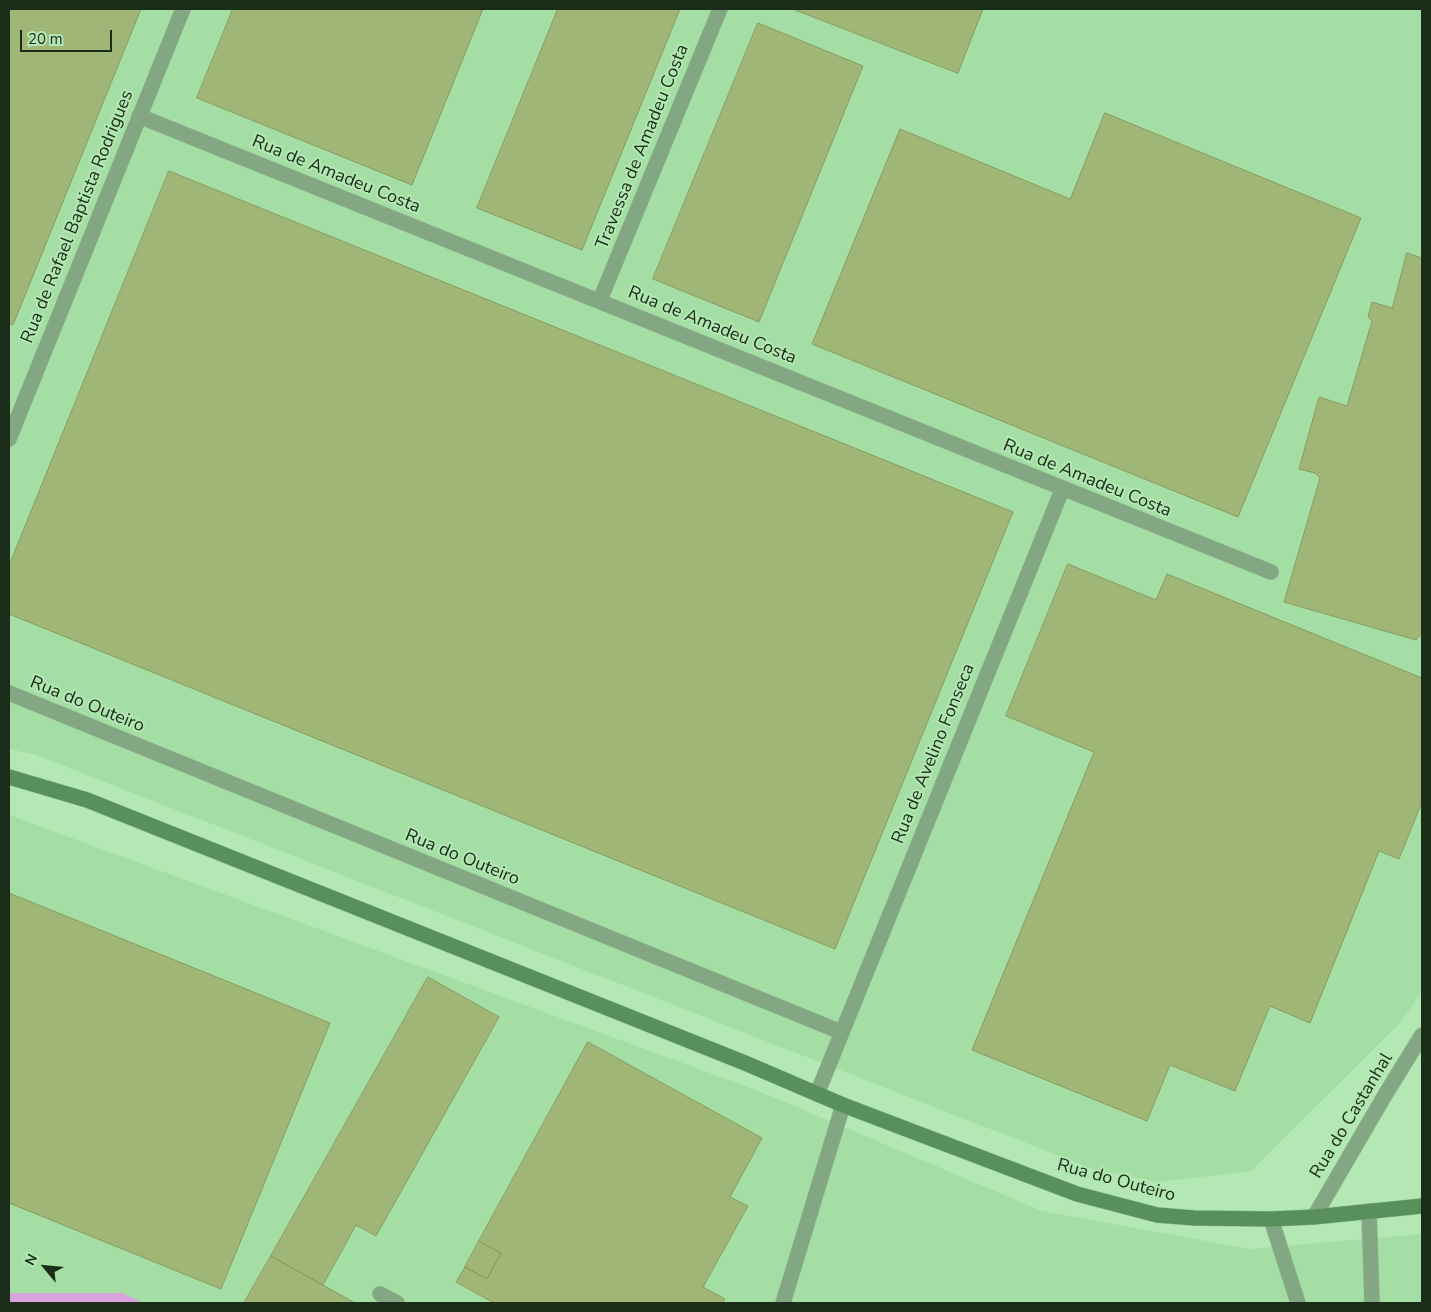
<!DOCTYPE html>
<html>
<head>
<meta charset="utf-8">
<style>
  body { margin:0 }
  #map { position:relative; width:1431px; height:1312px; overflow:hidden; background:#b3e7b3; font-family:"Nunito Sans",sans-serif }
  canvas { display:block }
  .frame { position:absolute; inset:0; border:10px solid #192d19; pointer-events:none }
  .north { position:absolute; left:20px; top:1242px; width:50px; height:50px; -webkit-text-stroke:4px #b3e7b3; paint-order:stroke; rotate:298deg; font-size:14px; font-weight:700; line-height:20px; text-align:center; color:#192d19 }
  .north::after { content:''; display:block; margin:auto; width:18px; height:22px; background:#192d19; clip-path:polygon(50% 0,100% 100%,50% 72%,0 100%) }
  .scale { position:absolute; left:20px; top:30px; width:92px; height:22px; box-sizing:border-box; border:2px solid #192d19; border-top:0; padding-left:6px; font-size:15px; line-height:18px; white-space:nowrap; color:#192d19; -webkit-text-stroke:4px #b3e7b3; paint-order:stroke }
</style>
</head>
<body>
<div id="map">
<canvas width="1431" height="1312"></canvas>
<div class="frame"></div>
<div class="north">N</div>
<div class="scale">20 m</div>
</div>
<script>
const ctx = document.querySelector('canvas').getContext('2d');
ctx.lineJoin = 'round';
function fillPath(path, color) { ctx.fillStyle = color; ctx.fill(path, 'evenodd'); }
function stroke(path, color, width, dash) { ctx.strokeStyle = color; ctx.lineWidth = width; ctx.lineCap = dash ? 'butt' : 'round'; ctx.setLineDash(dash || []); ctx.stroke(path); }
function label(font, color, halo, rows, align = 'center') {
  ctx.font = font + ' "Nunito Sans",sans-serif'; ctx.lineWidth = 4; ctx.setLineDash([]); ctx.textBaseline = 'middle'; ctx.strokeStyle = halo; ctx.fillStyle = color; for (const [text, x, y, turn = 0] of rows) {
    ctx.save(); ctx.translate(x, y); ctx.rotate((+turn || 0) * Math.PI / 180); ctx.textAlign = isNaN(turn) ? turn : align; if (halo) ctx.strokeText(text, 0, 0); ctx.fillText(text, 0, 0); ctx.restore();
  }
}
fillPath(new Path2D(`
  M 9,9 L 1422,9 L 1422,991 L 1400,1023 L 1251,1171 L 1157,1182 L 1095,1170 L 36,755 L 9,749 Z
  M 9,815 L 761,1092 L 1042,1211 L 1250,1249 L 1422,1234 L 1422,1303 L 9,1303 Z`), '#a4dea4');
fillPath(new Path2D(`
  M 9,1293 L 123,1293 L 143,1303 L 9,1303 Z`), '#d9a4dc');
const building = new Path2D(`
  M 9,9 L 141,9 L 13,325 L 9,323 Z
  M 233,9 L 483,9 L 412,185 L 197,98 Z
  M 558,9 L 680,9 L 582,250 L 477,208 Z
  M 793,9 L 983,9 L 958,73 Z
  M 758,23 L 863,66 L 759,322 L 653,279 Z
  M 1105,113 L 1361,218 L 1238,517 L 812,344 L 900,129 L 1070,199 Z
  M 169,171 L 1013,512 L 835,949 L 9,614 L 9,566 Z
  M 1407,253 L 1422,258 L 1422,633 L 1416,640 L 1284,602 L 1320,478 L 1315,473 L 1299,469 L 1319,397 L 1347,406 L 1372,321 L 1368,317 L 1372,302 L 1392,308 Z
  M 1068,564 L 1156,600 L 1167,574 L 1422,678 L 1422,802 L 1399,859 L 1379,851 L 1310,1023 L 1270,1006 L 1235,1091 L 1170,1065 L 1147,1121 L 972,1050 L 1094,752 L 1006,716 Z
  M 9,893 L 330,1023 L 221,1289 L 9,1203 Z
  M 428,977 L 499,1017 L 376,1236 L 356,1225 L 323,1285 L 271,1256 Z
  M 588,1042 L 762,1138 L 730,1197 L 748,1206 L 703,1287 L 725,1299 L 722,1303 L 494,1303 L 456,1282 L 465,1267 L 487,1279 L 501,1253 L 479,1241 Z
  M 479,1241 L 501,1253 L 487,1279 L 465,1267 Z
  M 271,1256 L 323,1285 L 355,1303 L 244,1303 Z`);
fillPath(building, '#9fb677');
stroke(building, '#889d60', 1);
const lane = new Path2D(`
  M 1369,1211 L 1372,1303
  M 380,1294 L 397,1303`);
const street = new Path2D(`
  M 139,116 C 517,265 892,423 1271,572
  M 600,300 L 720,9
  M 9,439 L 183,9
  M 9,693 L 841,1032
  M 817,1094 L 1062,490
  M 1314,1217 L 1385,1095 L 1422,1035
  M 1271,1219 L 1298,1303
  M 783,1303 L 843,1105`);
const secondary = new Path2D(`
  M 9,777 L 87,800 L 745,1063 L 843,1105 L 1077,1194 L 1157,1215 L 1194,1218 L 1271,1219 L 1314,1217 L 1422,1206`);
stroke(lane, '#94c294', 16);
stroke(street, '#94c294', 16);
stroke(secondary, '#94c294', 16);
stroke(lane, '#84a783', 15);
stroke(street, '#84a783', 15);
stroke(secondary, '#598f5a', 15);
label('18px', '#192d19', '#b3e7b3', [
  ["Travessa de Amadeu Costa",643,147,-68],
  ["Rua de Amadeu Costa",336,175,22],
  ["Rua de Rafael Baptista Rodrigues",78,217,-68],
  ["Rua de Amadeu Costa",712,326,22],
  ["Rua de Amadeu Costa",1087,479,22],
  ["Rua do Outeiro",87,705,22],
  ["Rua de Avelino Fonseca",934,754,-68],
  ["Rua do Outeiro",462,858,22],
  ["Rua do Castanhal",1352,1116,-59],
  ["Rua do Outeiro",1116,1181,15]
]);
</script>
</body>
</html>
